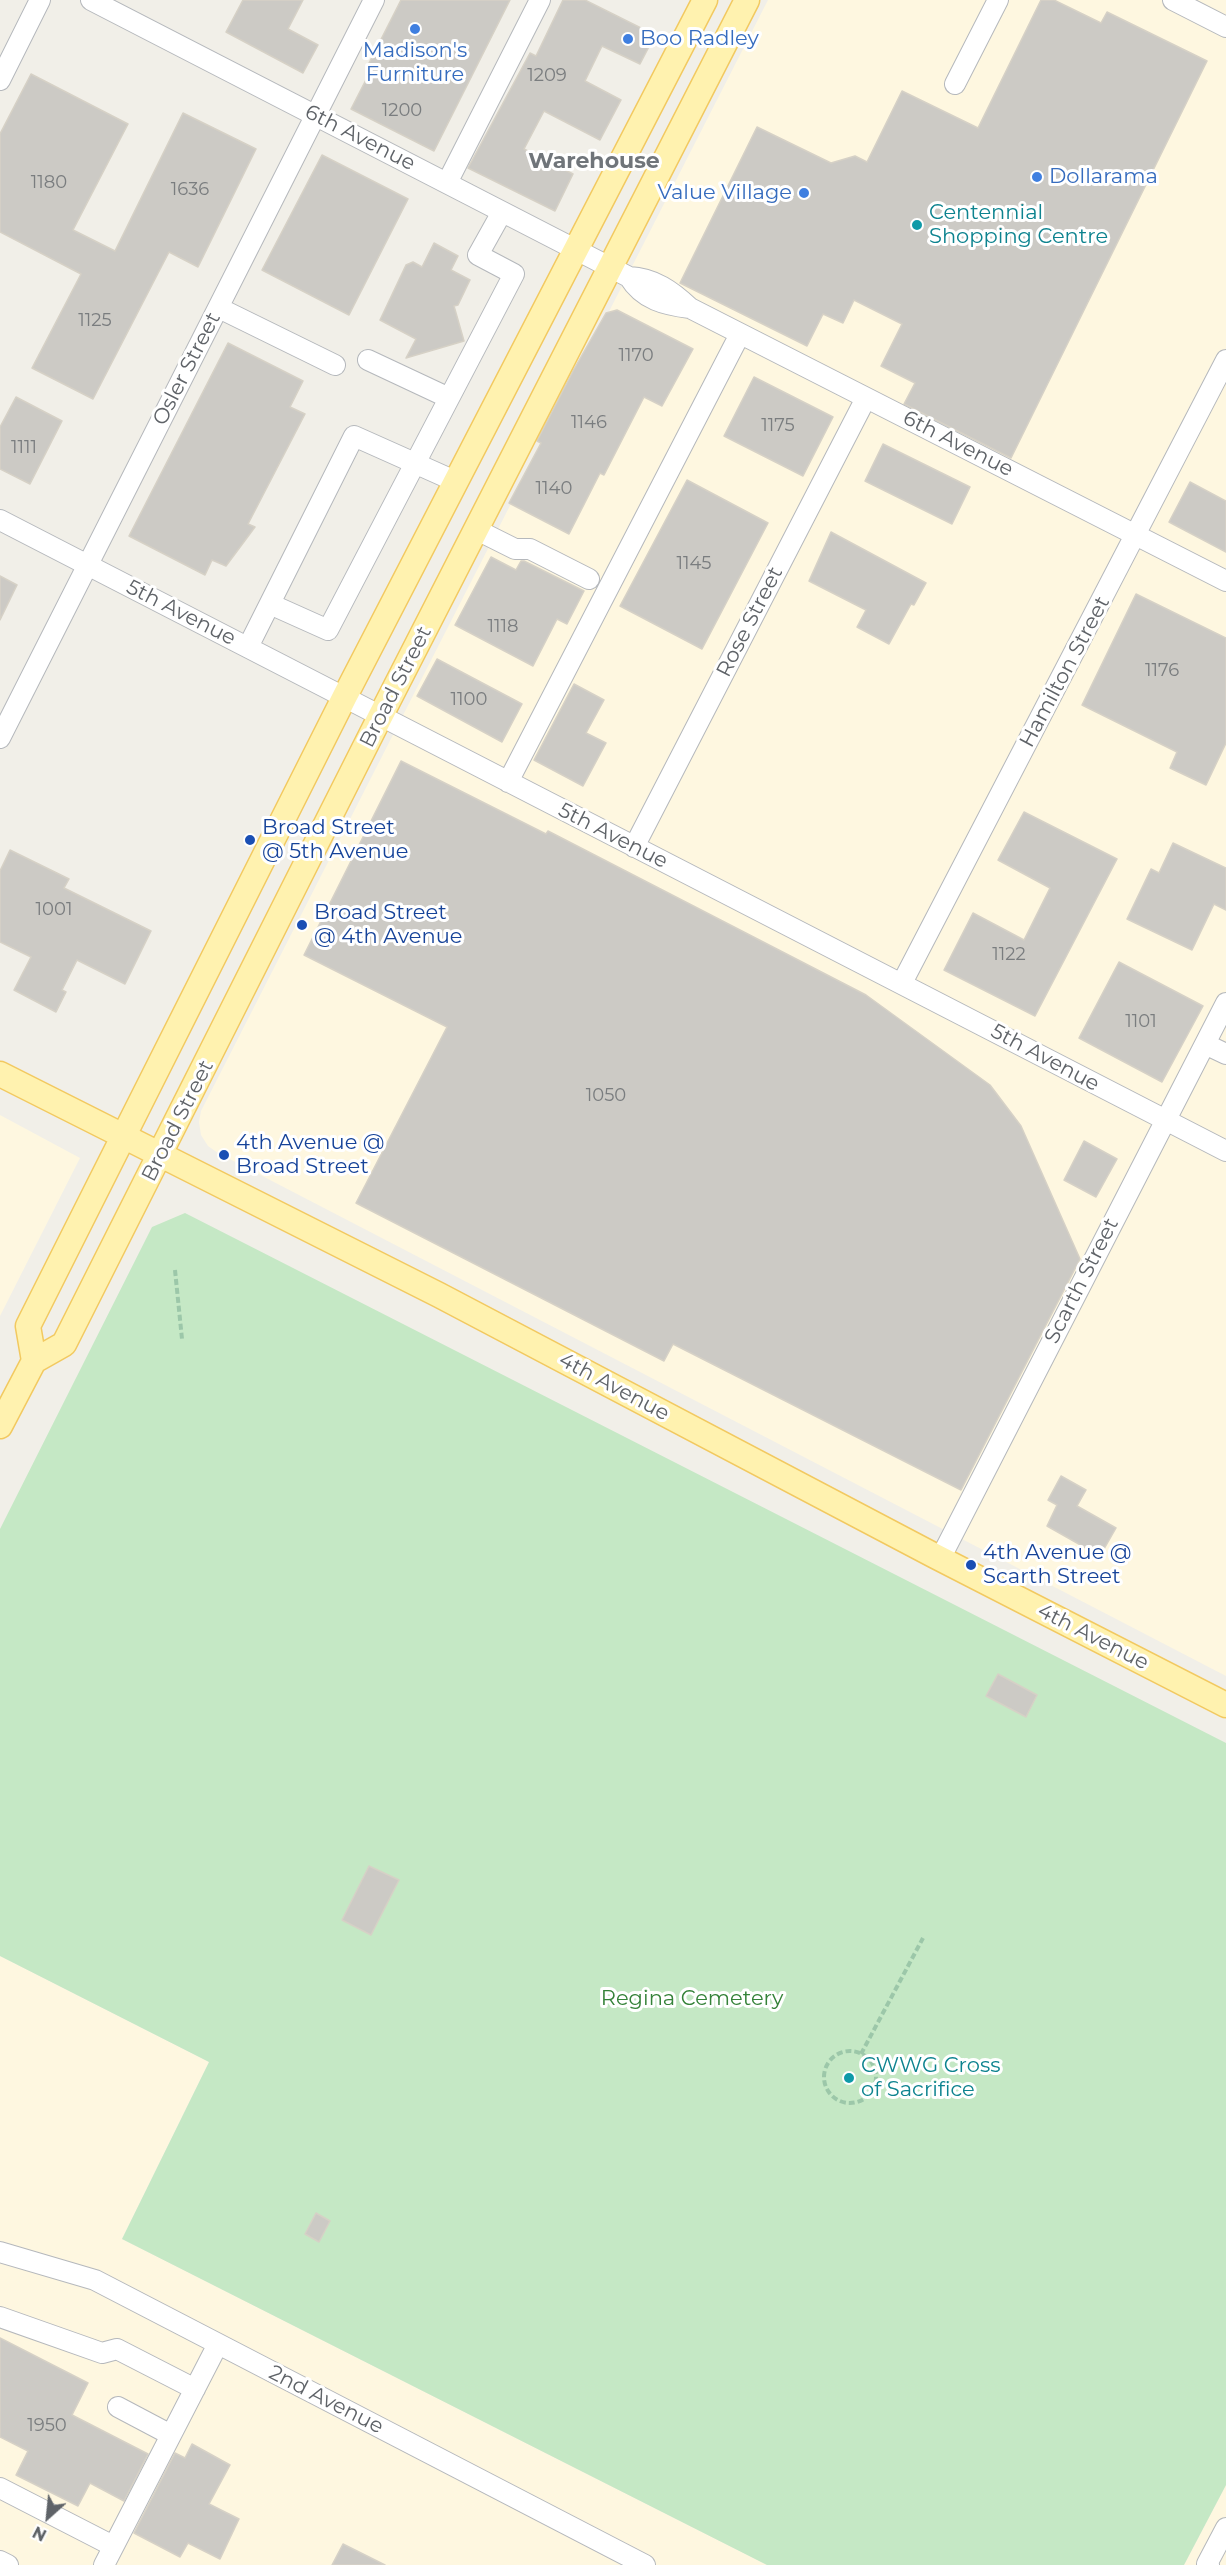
<!DOCTYPE html>
<html>
<head>
<meta charset="utf-8">
<style>
  body { margin:0 }
  #map { position:relative; width:1226px; height:2565px; overflow:hidden; background:#f1efe8; font-family:Montserrat,sans-serif }
  canvas { display:block }
  .north { position:absolute; left:18px; top:2487px; width:60px; height:60px; -webkit-text-stroke:4px #fff; paint-order:stroke; rotate:207deg; font-size:16px; font-weight:700; line-height:24px; text-align:center; color:#5f6368 }
  .north::after { content:''; display:block; margin:auto; width:21px; height:27px; background:#5f6368; clip-path:polygon(50% 0,100% 100%,50% 72%,0 100%) }
</style>
</head>
<body>
<div id="map">
<canvas width="1226" height="2565"></canvas>
<div class="north">N</div>
</div>
<script>
const ctx = document.querySelector('canvas').getContext('2d');
ctx.lineJoin = 'round';
function fillPath(path, color) { ctx.fillStyle = color; ctx.fill(path, 'evenodd'); }
function stroke(path, color, width, dash) { ctx.strokeStyle = color; ctx.lineWidth = width; ctx.lineCap = dash ? 'butt' : 'round'; ctx.setLineDash(dash || []); ctx.stroke(path); }
function label(font, color, halo, rows, align = 'center') {
  ctx.font = font + ' Montserrat,sans-serif'; ctx.lineWidth = 6; ctx.setLineDash([]); ctx.textBaseline = 'middle'; ctx.strokeStyle = halo; ctx.fillStyle = color; for (const [text, x, y, turn = 0] of rows) {
    ctx.save(); ctx.translate(x, y); ctx.rotate((+turn || 0) * Math.PI / 180); ctx.textAlign = isNaN(turn) ? turn : align; if (halo) ctx.strokeText(text, 0, 0); ctx.fillText(text, 0, 0); ctx.restore();
  }
}
fillPath(new Path2D(`
  M 768,0 L 1226,0 L 1226,1676 L 218,1153 L 208,1146 L 201,1135 L 199,1122 L 201,1111 Z
  M 0,1115 L 80,1158 L 0,1316 Z
  M 0,1956 L 209,2062 L 122,2239 L 767,2565 L 0,2565 Z
  M 1226,2485 L 1226,2565 L 1184,2565 Z`), '#fef7e0');
fillPath(new Path2D(`
  M 185,1213 L 1226,1743 L 1226,2485 L 1184,2565 L 767,2565 L 122,2239 L 209,2062 L 0,1956 L 0,1529 L 152,1227 Z`), '#c5e8c5');
const building = new Path2D(`
  M 243,0 L 303,0 L 288,29 L 318,45 L 303,73 L 226,32 Z
  M 401,0 L 510,0 L 434,151 L 351,109 L 372,68 L 368,65 Z
  M 563,0 L 585,0 L 655,35 L 640,64 L 602,46 L 585,81 L 621,100 L 600,140 L 544,111 L 524,149 L 573,174 L 555,211 L 468,168 L 530,53 L 536,56 Z
  M 1041,0 L 1054,0 L 1101,23 L 1107,12 L 1207,61 L 1011,458 L 904,404 L 915,383 L 881,366 L 902,324 L 854,300 L 843,323 L 823,314 L 807,346 L 680,283 L 757,127 L 831,163 L 855,156 L 867,162 L 902,91 L 978,128 Z
  M 31,74 L 128,124 L 73,230 L 115,251 L 183,113 L 256,149 L 198,267 L 169,252 L 93,399 L 32,368 L 81,274 L 0,232 L 0,134 Z
  M 322,155 L 408,199 L 349,315 L 262,270 Z
  M 434,243 L 458,256 L 451,270 L 470,280 L 458,305 L 454,306 L 464,341 L 406,358 L 416,339 L 380,320 L 406,265 L 413,262 L 422,267 Z
  M 617,310 L 693,349 L 662,406 L 644,397 L 604,475 L 600,473 L 569,534 L 509,503 L 541,443 L 537,441 L 573,371 L 606,313 Z
  M 228,343 L 303,381 L 290,407 L 305,414 L 248,524 L 255,527 L 226,566 L 212,560 L 205,575 L 129,536 Z
  M 754,377 L 833,417 L 803,476 L 724,436 Z
  M 16,397 L 62,421 L 30,484 L 0,469 L 0,427 Z
  M 883,444 L 970,487 L 952,524 L 865,481 Z
  M 687,480 L 768,523 L 702,649 L 620,606 Z
  M 1190,482 L 1226,501 L 1226,552 L 1169,522 Z
  M 831,532 L 926,583 L 914,605 L 911,604 L 889,644 L 857,627 L 866,610 L 809,581 Z
  M 491,557 L 516,570 L 521,561 L 524,561 L 584,591 L 567,624 L 557,619 L 533,666 L 455,625 Z
  M 0,576 L 17,585 L 0,620 Z
  M 1136,594 L 1226,638 L 1226,743 L 1206,785 L 1170,768 L 1177,752 L 1082,705 Z
  M 437,659 L 522,704 L 502,742 L 417,696 Z
  M 574,684 L 604,700 L 586,733 L 606,743 L 583,786 L 534,760 Z
  M 401,761 L 546,834 L 548,831 L 866,995 L 990,1085 L 1021,1126 L 1080,1259 L 961,1490 L 673,1344 L 664,1361 L 356,1203 L 447,1027 L 304,955 Z
  M 1024,812 L 1117,859 L 1035,1016 L 944,970 L 973,913 L 1024,940 L 1050,888 L 998,860 Z
  M 1173,843 L 1226,868 L 1226,910 L 1214,904 L 1192,950 L 1127,919 L 1151,869 L 1159,873 Z
  M 10,850 L 69,879 L 64,888 L 151,931 L 125,984 L 77,960 L 62,990 L 66,992 L 56,1012 L 14,990 L 31,957 L 0,942 L 0,871 Z
  M 1119,962 L 1203,1006 L 1162,1082 L 1079,1038 Z
  M 1084,1141 L 1117,1159 L 1096,1197 L 1064,1180 Z
  M 1061,1476 L 1086,1490 L 1077,1506 L 1116,1528 L 1100,1556 L 1047,1526 L 1057,1505 L 1048,1500 Z
  M 998,1674 L 1037,1695 L 1026,1717 L 986,1696 Z
  M 369,1866 L 399,1880 L 371,1935 L 342,1920 Z
  M 316,2213 L 330,2221 L 319,2242 L 305,2234 Z
  M 0,2338 L 88,2383 L 72,2415 L 148,2454 L 124,2501 L 90,2483 L 78,2506 L 16,2475 L 28,2451 L 0,2437 Z
  M 192,2444 L 230,2465 L 209,2504 L 239,2519 L 220,2559 L 188,2543 L 180,2557 L 134,2533 L 175,2453 L 185,2458 Z
  M 343,2544 L 385,2565 L 332,2565 Z`);
fillPath(building, '#cccac5');
stroke(building, '#d6d1c6', 1.5);
const minor = new Path2D(`
  M 91,0 L 629,277 C 654,278 672,291 690,308 L 1226,581
  M 1173,0 L 1226,27
  M 0,80 L 40,0
  M 955,84 L 998,0
  M 447,183 L 540,0
  M 629,277 C 643,300 665,305 690,308
  M 219,308 L 335,365
  M 368,360 L 449,398
  M 0,520 L 1226,1151
  M 477,530 L 515,549 L 530,549 L 589,579
  M 270,604 L 328,630 L 514,274 L 478,255 L 502,212
  M 248,647 L 354,436 L 457,482
  M 0,738 L 374,0
  M 508,782 L 740,334
  M 634,847 L 866,398
  M 902,983 L 1226,360
  M 1205,1044 L 1226,1054
  M 940,1559 L 1226,1003
  M 0,2252 L 95,2280 L 645,2565
  M 0,2317 L 102,2353 L 117,2349 L 195,2389
  M 118,2407 L 171,2435
  M 0,2488 L 113,2546
  M 0,2561 L 8,2565
  M 104,2565 L 218,2344
  M 1209,2565 L 1207,2564 L 1226,2528`);
const major = new Path2D(`
  M 0,1074 L 439,1295 L 935,1556 L 1226,1705
  M 34,1361 L 28,1326 L 345,696 L 705,0
  M 0,1426 L 34,1361 L 64,1344 L 381,715 L 747,0`);
stroke(minor, '#b5b8bc', 22);
stroke(major, '#f2c960', 27);
stroke(new Path2D(`
  M 175,1270 L 182,1339
  M824 2077a26 26 0 1 1 52 0a26 26 0 1 1-52 0Z
  M 861,2054 L 923,1938`), '#9cc7a9', 4, [6, 3]);
stroke(minor, '#fff', 20);
stroke(major, '#fff2af', 24);
for (const [x, y, r, color] of [
  [415,29,6,"#3f7fe0"],
  [628,39,6,"#3f7fe0"],
  [1037,177,6,"#3f7fe0"],
  [804,193,6,"#3f7fe0"],
  [917,225,6,"#0f9aa8"],
  [250,840,6,"#1a4fb4"],
  [302,925,6,"#1a4fb4"],
  [224,1155,6,"#1a4fb4"],
  [971,1565,6,"#1a4fb4"],
  [849,2078,6,"#0f9aa8"]
]) { const dot = new Path2D(); dot.arc(x, y, r, 0, 2 * Math.PI); ctx.fillStyle = color; ctx.fill(dot); stroke(dot, '#fff', 2); }
label('18px', '#7a7d7f', null, [
  ["1209",547,76],
  ["1200",402,111],
  ["1180",49,183],
  ["1636",190,190],
  ["1125",95,321],
  ["1170",636,356],
  ["1146",589,423],
  ["1175",778,426],
  ["1111",24,448],
  ["1140",554,489],
  ["1145",694,564],
  ["1118",503,627],
  ["1176",1162,671],
  ["1100",469,700],
  ["1001",54,910],
  ["1122",1009,955],
  ["1101",1141,1022],
  ["1050",606,1096],
  ["1950",47,2426]
]);
label('21px', '#366cbe', '#fff', [
  ["Boo Radley",640,39],
  ["Madison's",415,51,"center"],
  ["Furniture",415,75,"center"],
  ["Dollarama",1049,177],
  ["Value Village",792,193,"right"]
], 'left');
label('21px', '#5f6368', '#fff', [
  ["6th Avenue",360,138,27],
  ["Osler Street",187,369,-63],
  ["6th Avenue",958,444,27],
  ["5th Avenue",181,613,27],
  ["Rose Street",750,622,-63],
  ["Hamilton Street",1065,672,-62],
  ["Broad Street",396,687,-63],
  ["5th Avenue",613,836,27],
  ["5th Avenue",1045,1058,28],
  ["Broad Street",178,1121,-63],
  ["Scarth Street",1082,1281,-63],
  ["4th Avenue",614,1387,28],
  ["4th Avenue",1093,1637,27],
  ["2nd Avenue",326,2400,27]
]);
label('21px', '#0d838f', '#fff', [
  ["Centennial",929,213],
  ["Shopping Centre",929,237],
  ["CWWG Cross",861,2066],
  ["of Sacrifice",861,2090]
], 'left');
label('21px', '#164399', '#fff', [
  ["Broad Street",262,828],
  ["@ 5th Avenue",262,852],
  ["Broad Street",314,913],
  ["@ 4th Avenue",314,937],
  ["4th Avenue @",236,1143],
  ["Broad Street",236,1167],
  ["4th Avenue @",983,1553],
  ["Scarth Street",983,1577]
], 'left');
label('21px', '#348238', '#fff', [
  ["Regina Cemetery",692,1999]
]);
label('bold 22px', '#70757a', '#fff', [
  ["Warehouse",594,162]
]);
</script>
</body>
</html>
